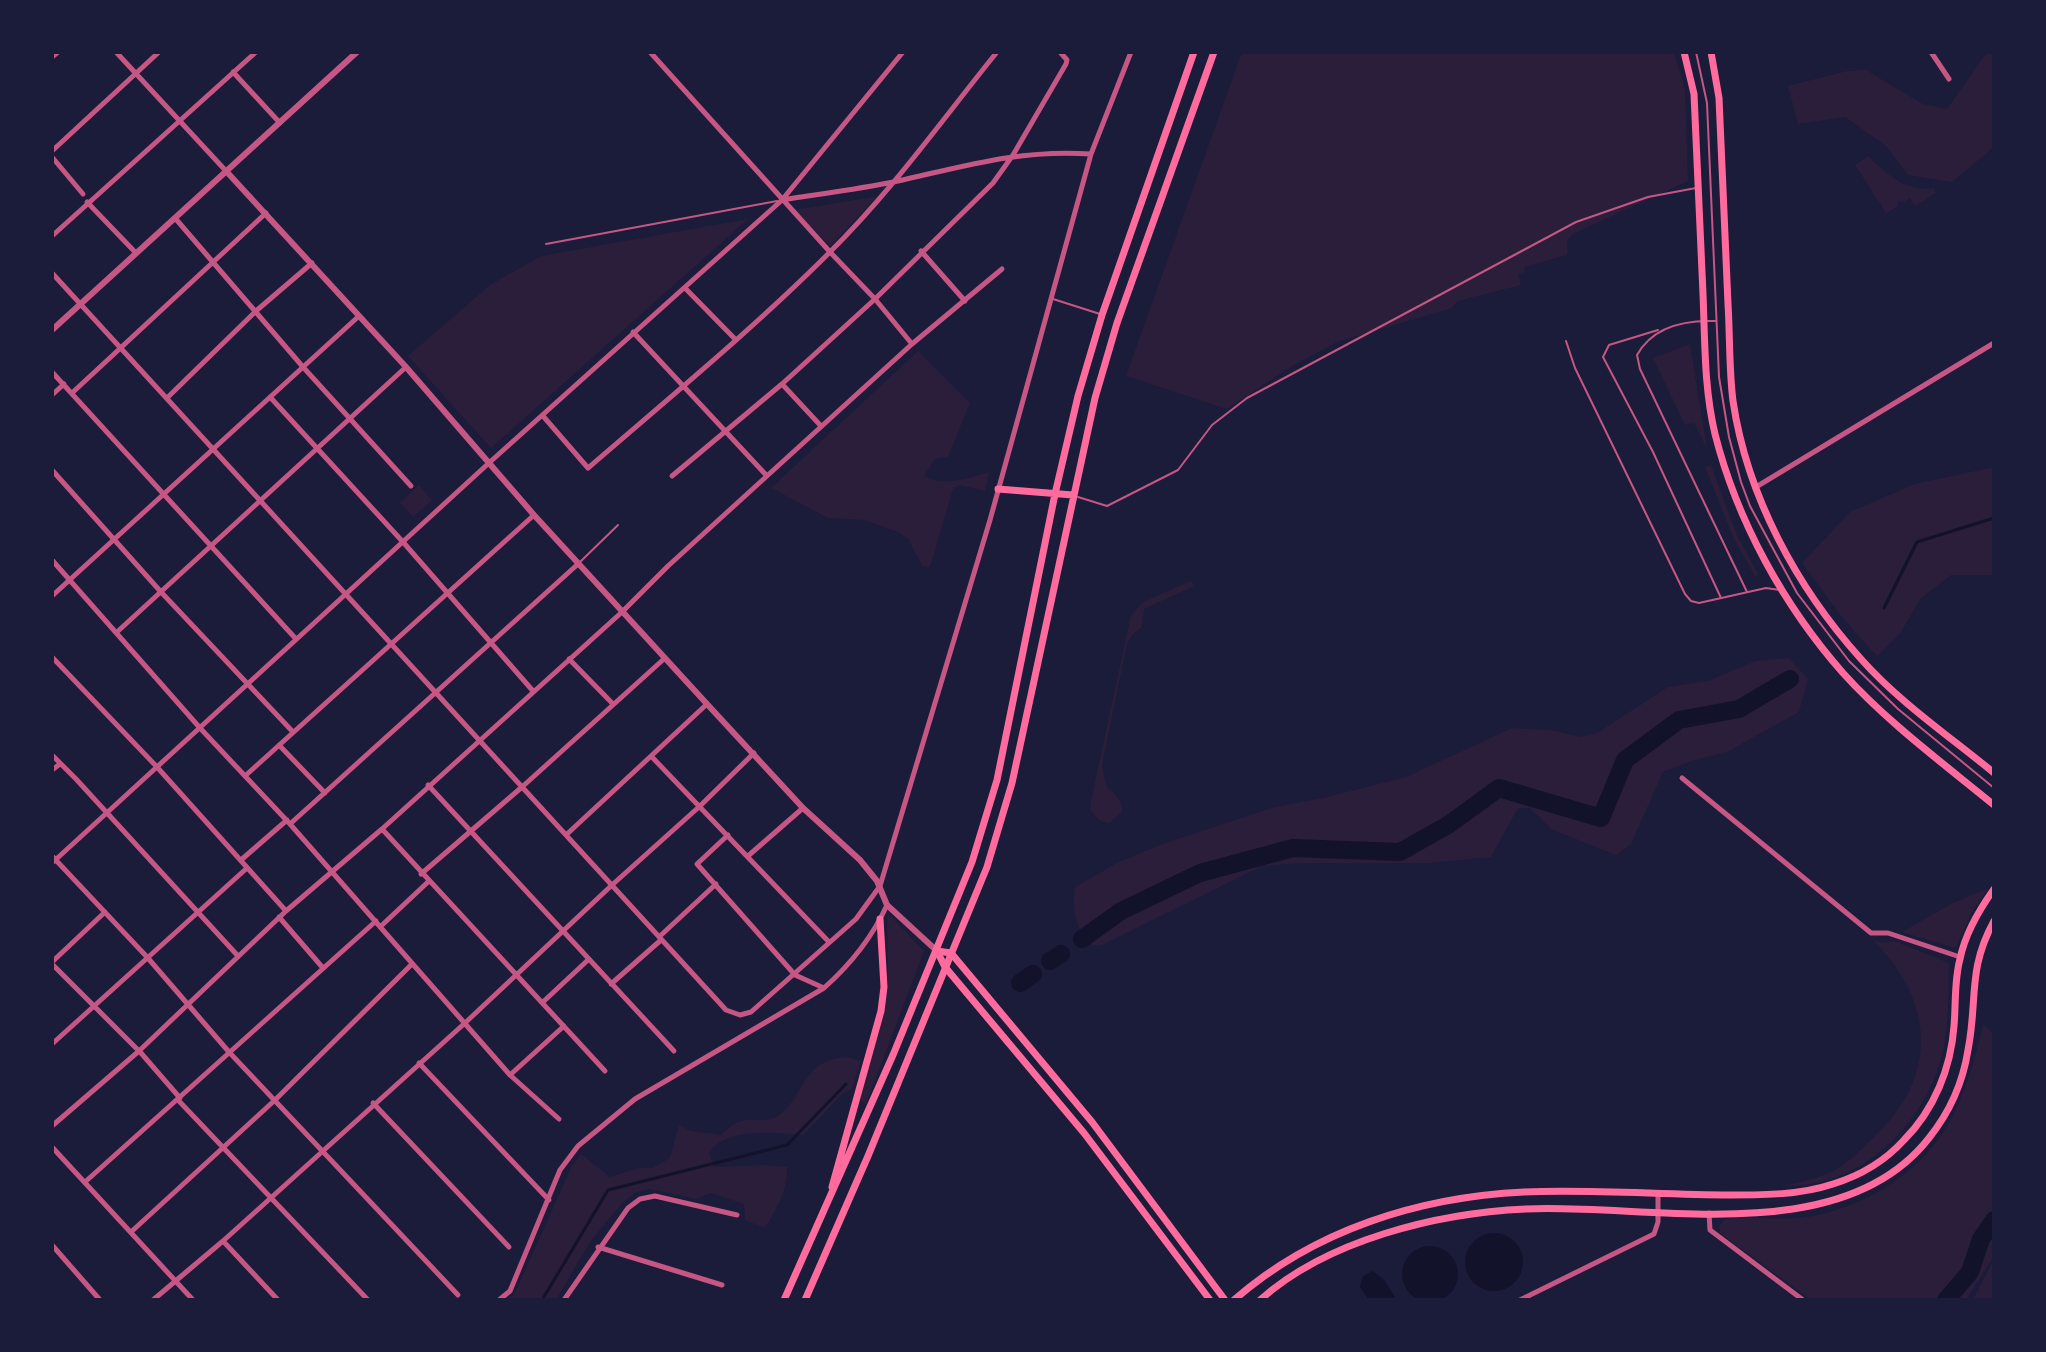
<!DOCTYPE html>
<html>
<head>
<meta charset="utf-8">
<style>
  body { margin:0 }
  #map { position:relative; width:2046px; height:1352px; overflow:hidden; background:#1b1b3a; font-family:Lato,sans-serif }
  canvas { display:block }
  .frame { position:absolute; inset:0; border:54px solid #1b1b3a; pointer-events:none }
</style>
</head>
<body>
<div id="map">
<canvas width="2046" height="1352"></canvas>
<div class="frame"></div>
</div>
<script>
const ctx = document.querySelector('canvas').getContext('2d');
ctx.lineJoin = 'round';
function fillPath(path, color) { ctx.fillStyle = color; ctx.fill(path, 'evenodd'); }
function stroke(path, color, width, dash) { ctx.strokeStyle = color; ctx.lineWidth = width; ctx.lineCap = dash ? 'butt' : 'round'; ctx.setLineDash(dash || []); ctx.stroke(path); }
fillPath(new Path2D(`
  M 1242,52 L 1674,52 L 1685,89 L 1688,181 L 1573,234 L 1567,241 L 1567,255 L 1524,267 L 1525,272 L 1518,274 L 1521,285 L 1458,301 L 1452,308 L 1337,342 L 1287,369 L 1227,409 L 1126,376 Z
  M 1987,52 L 1994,52 L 1994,147 L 1952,182 L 1908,175 L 1885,145 L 1845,117 L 1798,124 L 1788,86 L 1847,71 L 1866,70 L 1923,104 L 1947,109 Z
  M 1869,156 C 1886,175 1907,192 1934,188 L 1936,193 L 1915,206 L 1910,198 L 1904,202 L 1899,201 L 1897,207 L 1886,213 L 1855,165 Z
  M 878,196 L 830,246 L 794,210 Z
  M 748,219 L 491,448 L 408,356 L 490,285 L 541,256 Z
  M 1690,344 L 1707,449 L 1694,423 L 1685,425 L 1653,358 Z
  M 918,351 L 970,403 L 948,457 L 935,459 L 924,476 C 943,487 969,478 989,472 L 985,491 L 960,485 L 953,489 L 930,567 L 922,566 L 909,540 L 900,533 L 865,520 L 828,518 L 771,488 Z
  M 1711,465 L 1737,535 L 1758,574 L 1756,578 L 1733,537 L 1705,467 Z
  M 1994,467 L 1994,575 L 1951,575 L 1920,599 L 1901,632 L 1877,656 L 1841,616 L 1802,563 L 1850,512 L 1915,484 Z
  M 419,485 L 432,500 L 413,517 L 400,503 Z
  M 1191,581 L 1194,586 L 1144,609 L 1142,627 L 1132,635 L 1127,644 L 1102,765 L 1106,786 C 1114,793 1123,800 1122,812 L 1109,823 L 1099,820 L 1090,810 L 1091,801 L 1131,615 L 1143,602 Z
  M 1789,658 L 1808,679 L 1799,712 L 1727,752 L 1691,761 L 1663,772 L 1631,844 L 1616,855 L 1551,829 L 1530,808 L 1518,808 L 1491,857 L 1430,863 L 1302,863 L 1262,866 L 1102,945 L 1091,945 C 1075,927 1072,910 1075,887 L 1119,862 L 1165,843 L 1275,807 L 1327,797 L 1406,777 L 1512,728 L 1551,730 L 1581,737 L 1597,733 L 1668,687 L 1708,681 L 1755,661 Z
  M 1989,888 L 1973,910 L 1956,948 L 1902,932 L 1953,903 Z
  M 887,912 L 924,951 L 866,1104 L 858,1099 L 883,1015 L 888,989 Z
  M 1873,940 L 1885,943 L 1894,941 L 1949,963 C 1948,993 1950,1026 1942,1055 C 1924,1126 1860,1188 1784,1186 C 1799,1182 1816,1179 1831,1172 C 1847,1165 1861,1149 1873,1138 C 1939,1077 1935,1002 1873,940 Z
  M 1983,1024 L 1994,1034 L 1994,1256 L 1966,1300 L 1811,1300 L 1720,1233 L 1719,1226 L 1725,1219 C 1750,1216 1775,1220 1799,1218 C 1856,1212 1916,1177 1946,1128 C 1965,1096 1975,1059 1983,1024 Z
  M 846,1057 L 861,1061 L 852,1089 L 844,1092 L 803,1135 C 777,1133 723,1126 709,1154 L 714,1167 L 765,1165 L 787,1167 C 788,1190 777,1208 765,1228 L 745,1220 L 744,1204 L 711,1193 L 697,1199 L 649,1189 L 636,1192 L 623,1202 L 590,1242 L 556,1300 L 508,1300 L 515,1293 L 571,1168 L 581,1154 L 610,1177 L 638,1168 L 652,1168 L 670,1158 L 679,1125 L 691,1131 L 721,1135 C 727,1130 734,1122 741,1121 C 753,1118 767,1123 778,1116 C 806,1096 801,1060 846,1057 Z
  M 1994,1259 L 1994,1300 L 1974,1298 Z`), '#2a1e3b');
fillPath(new Path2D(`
  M1465 1262a29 29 0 1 1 58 0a29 29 0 1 1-58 0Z
  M1402 1274a28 28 0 1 1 56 0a28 28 0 1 1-56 0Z
  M 1373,1271 L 1384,1280 L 1397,1300 L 1369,1300 L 1360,1287 L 1363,1276 Z`), '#12122b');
stroke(new Path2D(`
  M 1884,608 L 1917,542 L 1994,518
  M 542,1300 L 608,1190 L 787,1145 L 846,1084`), '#12122b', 3);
stroke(new Path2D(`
  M 1082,939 L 1121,911 L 1200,873 L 1293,848 L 1400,852 L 1448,825 L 1499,788 L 1601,818 L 1625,760 L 1679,720 L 1739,709 L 1790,679
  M 1050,961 L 1061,954
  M 1020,983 L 1033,974
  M 1946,1300 L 1970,1272 L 1981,1239 L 1994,1220`), '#12122b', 18);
stroke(new Path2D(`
  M 1696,52 L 1707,103 L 1719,377 L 1729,437 L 1741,482 L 1750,506 L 1797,593 L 1849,661 L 1898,709 L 1994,788
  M 546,244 L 777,201
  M 1053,299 L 1100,314
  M 1715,321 C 1685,320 1653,326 1637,355 L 1640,369 L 1747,592
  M 1658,330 L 1609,345 L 1603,357 L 1653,452 L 1721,598
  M 1566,341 L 1575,368 L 1685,594 L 1691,601 L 1699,603 L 1766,588 L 1780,590
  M 1078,497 L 1107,506 L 1178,470 L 1212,425 L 1247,398 L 1576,222 L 1648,197 L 1696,188
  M 579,563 L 618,525`), '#c65784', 2);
stroke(new Path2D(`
  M 116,52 L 226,171
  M 650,52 L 830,252 L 875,299 L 912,344
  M 1931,52 L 1949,79
  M 52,57 L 58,52
  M 233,72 L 280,123
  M 52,151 L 159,52
  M 52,157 L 83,194
  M 782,200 C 820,194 860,189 898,181 C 965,166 1021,149 1091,154
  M 87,202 L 135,252
  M 175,218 L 303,367 L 411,486
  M 52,236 L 256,52
  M 921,251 L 965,301
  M 52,273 L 726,1010 L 740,1015 L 751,1012 L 856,919 L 880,886 L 990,520 L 1091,154 L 1131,52
  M 685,288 L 735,339
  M 633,332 L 767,476
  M 52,372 L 296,639
  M 782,384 L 821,426
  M 72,393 L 266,213
  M 52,395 L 64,384
  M 270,397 L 403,542 L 533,691
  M 167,398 L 256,311 L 312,263
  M 543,416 L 588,468 C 669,398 753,329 829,253 C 891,192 942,120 997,52
  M 52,470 L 161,592 L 293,732
  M 672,476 L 782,384 L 875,299 L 993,183 L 1013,155 L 1066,64 L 1067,60 L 1060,52
  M 1756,487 L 1994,343
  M 52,560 L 200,728 L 290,824 L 510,1075 L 559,1119
  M 52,596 L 359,316
  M 117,632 L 406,367
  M 52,657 L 157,767 L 286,911
  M 569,659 L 613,704
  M 279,745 L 325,793
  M 52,755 L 76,779 L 238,956
  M 651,756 L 829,942
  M 52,770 L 60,764
  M 245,776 L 534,515
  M 1682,778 L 1871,933 L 1888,933 L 1960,957
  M 428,785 L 674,1051
  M 290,824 L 578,564
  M 382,829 L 605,1071
  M 566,835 L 707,704
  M 728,835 L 697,864 L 795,975 L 824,988
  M 52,856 L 147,957 L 229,1052 L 458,1295
  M 748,856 L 803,808
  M 241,860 L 287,820
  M 52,863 L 490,462 L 782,200 L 903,52
  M 421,874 L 522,787 L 665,658
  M 279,917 L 323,968
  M 380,927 L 429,881
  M 659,937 L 716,884
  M 52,962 L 105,912
  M 52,964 L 141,1053 L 180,1098
  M 611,984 L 661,940
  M 543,1002 L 589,959
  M 52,1044 L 247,868
  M 419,1063 L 549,1200
  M 510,1075 L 564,1026
  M 178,1100 L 368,1300
  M 373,1103 L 509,1247
  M 52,1126 L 139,1051 L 286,911 L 382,829 L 622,612 L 668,566 L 912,344 L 1002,269
  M 52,1147 L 193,1300
  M 85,1182 L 376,921
  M 1709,1213 L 1710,1230 L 1803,1300
  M 131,1232 L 275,1100 L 412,964
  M 223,1241 L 278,1300
  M 52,1245 L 100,1300
  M 598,1247 L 722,1285
  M 153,1300 L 223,1241 L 465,1023 L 612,885 L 700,806 L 754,753
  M 499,1300 L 510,1291 L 560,1170 L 578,1146 L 635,1099 L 824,988 C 851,964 872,938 887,905
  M 564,1300 L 628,1208 L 640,1199 L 655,1196 L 737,1215
  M 1520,1300 L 1654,1234 L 1658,1222 L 1658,1194`), '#c65784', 5);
stroke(new Path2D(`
  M 226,171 L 406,367 L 534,515 L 707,704 L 803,808 L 860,860 L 877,881 L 887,905 L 937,951
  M 52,330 L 357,52`), '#c65784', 6);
stroke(new Path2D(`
  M 937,951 L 951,953 L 1092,1122 L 1225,1300
  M 937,951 L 945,967 L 1084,1133 L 1210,1300
  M 1234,1300 C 1314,1230 1419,1197 1524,1192 C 1593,1189 1662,1195 1730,1195 C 1765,1195 1800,1195 1833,1184 C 1859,1176 1885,1161 1904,1140 C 1934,1110 1951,1068 1954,1026 C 1956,1004 1954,981 1960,959 C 1965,934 1979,910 1994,889
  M 1260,1300 C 1327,1240 1437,1213 1526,1209 C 1650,1203 1841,1251 1929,1138 C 1949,1113 1963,1082 1968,1050 C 1978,1000 1967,970 1994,921`), '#ff6b9d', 7);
stroke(new Path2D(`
  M 1684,52 L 1694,94 C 1697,161 1700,228 1703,294 C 1705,341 1704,388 1715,434 C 1737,521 1784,606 1843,673 C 1886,721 1944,764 1994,805
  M 1711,52 L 1719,98 C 1722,167 1725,236 1728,304 C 1730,336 1729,370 1733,401 C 1747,496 1797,588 1861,659 C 1899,702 1949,736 1994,773
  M 998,489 L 1073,495
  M 832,1187 L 881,1011 L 884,987 L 880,919
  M 784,1300 L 893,1055 L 972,862 L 997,780 L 1055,494 L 1078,396 L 1102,315 L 1194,52
  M 805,1300 L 868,1156 L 987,867 L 1012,783 L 1095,398 L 1117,323 L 1214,52`), '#ff6b9d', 7);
</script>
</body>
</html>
